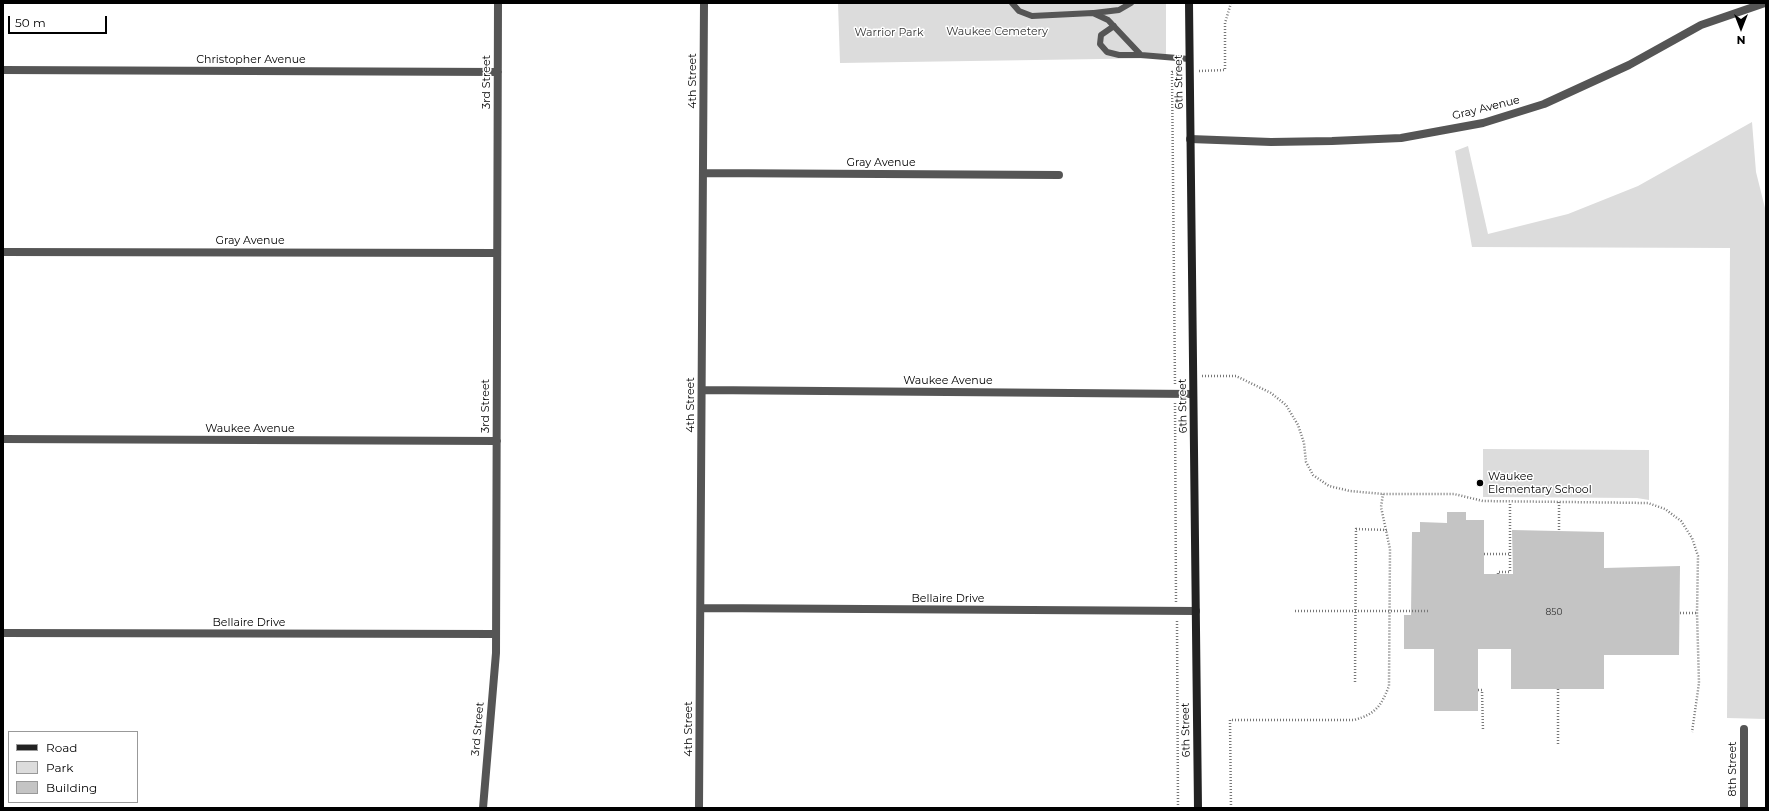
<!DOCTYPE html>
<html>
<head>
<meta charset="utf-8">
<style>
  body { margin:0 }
  #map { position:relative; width:1769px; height:811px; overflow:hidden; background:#fff; font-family:Montserrat,sans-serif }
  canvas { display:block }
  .frame { position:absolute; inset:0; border:4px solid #000; pointer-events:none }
  .legend { position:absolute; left:8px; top:731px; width:130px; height:72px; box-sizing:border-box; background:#fff; border:1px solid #999; margin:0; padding:5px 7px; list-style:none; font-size:12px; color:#000 }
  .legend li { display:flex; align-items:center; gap:8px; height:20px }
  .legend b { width:20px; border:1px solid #999 }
  .north { position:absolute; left:1721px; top:8px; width:40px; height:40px; -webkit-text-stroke:3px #fff; paint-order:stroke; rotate:180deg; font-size:11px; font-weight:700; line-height:16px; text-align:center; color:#000 }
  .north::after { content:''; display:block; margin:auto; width:14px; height:18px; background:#000; clip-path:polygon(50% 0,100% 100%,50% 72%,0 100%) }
  .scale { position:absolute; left:8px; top:16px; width:99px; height:18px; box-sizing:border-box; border:2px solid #000; border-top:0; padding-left:5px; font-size:12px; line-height:14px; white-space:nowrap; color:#000; -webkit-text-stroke:3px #fff; paint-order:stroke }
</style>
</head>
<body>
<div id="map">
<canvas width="1769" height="811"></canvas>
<div class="frame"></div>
<ul class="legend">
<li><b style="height:5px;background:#222"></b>Road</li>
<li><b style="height:11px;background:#dcdcdc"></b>Park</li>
<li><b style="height:11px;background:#c4c4c4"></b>Building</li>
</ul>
<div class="north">N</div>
<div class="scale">50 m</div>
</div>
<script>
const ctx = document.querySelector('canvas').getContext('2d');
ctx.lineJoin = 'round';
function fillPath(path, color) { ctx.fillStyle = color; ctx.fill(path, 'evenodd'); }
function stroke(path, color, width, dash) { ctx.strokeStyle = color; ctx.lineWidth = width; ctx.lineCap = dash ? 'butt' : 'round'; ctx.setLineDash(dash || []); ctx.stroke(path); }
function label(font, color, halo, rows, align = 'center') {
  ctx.font = font + ' Montserrat,sans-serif'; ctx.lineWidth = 3; ctx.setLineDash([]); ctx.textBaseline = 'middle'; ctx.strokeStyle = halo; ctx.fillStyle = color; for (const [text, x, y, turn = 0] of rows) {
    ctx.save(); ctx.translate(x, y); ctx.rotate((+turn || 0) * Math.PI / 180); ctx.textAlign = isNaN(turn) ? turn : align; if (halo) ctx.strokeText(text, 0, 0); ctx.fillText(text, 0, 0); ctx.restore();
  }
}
fillPath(new Path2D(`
  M 838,3 L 1166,3 L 1166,58 L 840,63 Z
  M 1752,122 L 1756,172 L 1766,212 L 1766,719 L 1727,718 L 1730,248 L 1472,247 L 1455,151 L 1468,146 L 1488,234 L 1568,214 L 1638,186 Z
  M 1483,449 L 1649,450 L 1649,500 L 1637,498 L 1483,497 Z`), '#dcdcdc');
fillPath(new Path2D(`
  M 1447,512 L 1466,512 L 1466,520 L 1484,520 L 1484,574 L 1513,574 L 1512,530 L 1604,532 L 1604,568 L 1680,566 L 1679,655 L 1604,655 L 1604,689 L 1511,689 L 1511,649 L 1478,649 L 1478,711 L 1434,711 L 1434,649 L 1404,649 L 1404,615 L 1411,615 L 1412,532 L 1420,532 L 1420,522 L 1447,523 Z`), '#c4c4c4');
stroke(new Path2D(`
  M 1199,71 L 1225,70 L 1225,23 L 1231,3
  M 1202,376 L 1236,376 L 1271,393 L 1286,405 L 1298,425 L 1304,443 L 1306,462 L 1313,475 L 1329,486 L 1350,491 L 1383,494 L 1454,494 L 1483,501 L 1648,503 L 1665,509 L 1681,521 L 1692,538 L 1698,556 L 1697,613 L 1699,683 L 1692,732
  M 1175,384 L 1172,72 L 1180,72
  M 1175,403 L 1176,602
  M 1559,502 L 1559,531
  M 1484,554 L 1510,554
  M 1498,574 L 1498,572 L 1510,572 L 1510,502
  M 1295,611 L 1428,611
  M 1680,613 L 1697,613
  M 1177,621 L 1178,808
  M 1355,682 L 1356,529 L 1387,530
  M 1558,689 L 1558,745
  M 1478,690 L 1482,690 L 1483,731
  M 1231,808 L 1230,720 L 1354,720 C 1376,714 1381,706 1389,686 L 1390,549 L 1381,507 L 1383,494`), '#777', 2.5, [1, 2]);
stroke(new Path2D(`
  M 1012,3 L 1019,11 L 1032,16 L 1093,13 L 1108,20 L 1141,55 L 1189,59
  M 1094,13 L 1119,10 L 1131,3
  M 1114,26 L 1101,35 L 1100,44 L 1107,52 L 1119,55 L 1141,55`), '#555', 6);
stroke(new Path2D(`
  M 3,70 L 498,72
  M 1190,139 L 1271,142 L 1332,141 L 1401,138 L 1483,123 L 1544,104 L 1629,65 L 1701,25 L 1765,3
  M 703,173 L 1059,175
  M 3,252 L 497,253
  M 702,390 L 1193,394
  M 3,439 L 497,441
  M 701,608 L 1196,611
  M 3,633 L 496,634
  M 1744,729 L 1744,808
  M 483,808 L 496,653 L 498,3
  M 699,808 L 704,3`), '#555', 8);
stroke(new Path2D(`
  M 1189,3 L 1198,808`), '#222', 8);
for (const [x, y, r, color] of [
  [1480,483,4,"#000"]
]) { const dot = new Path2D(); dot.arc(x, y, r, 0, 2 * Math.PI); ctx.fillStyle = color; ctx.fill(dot); stroke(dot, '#fff', 1.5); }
label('9px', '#313131', null, [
  ["850",1554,612]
]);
label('11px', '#333', '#fff', [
  ["Waukee Cemetery",997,32],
  ["Warrior Park",889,33]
]);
label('11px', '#000', '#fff', [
  ["Christopher Avenue",251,60],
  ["4th Street",693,81,-90],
  ["3rd Street",487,82,-90],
  ["6th Street",1179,82,-91],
  ["Gray Avenue",1486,108,-14],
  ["Gray Avenue",881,163],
  ["Gray Avenue",250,241],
  ["Waukee Avenue",948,381],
  ["4th Street",691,405,-90],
  ["3rd Street",486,406,-90],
  ["6th Street",1183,406,-91],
  ["Waukee Avenue",250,429],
  ["Bellaire Drive",948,599],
  ["Bellaire Drive",249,623],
  ["3rd Street",478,729,-85],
  ["4th Street",689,729,-90],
  ["6th Street",1186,730,-91],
  ["8th Street",1733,769,-90]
]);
label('11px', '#000', '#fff', [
  ["Waukee",1488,477],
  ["Elementary School",1488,490]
], 'left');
</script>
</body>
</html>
